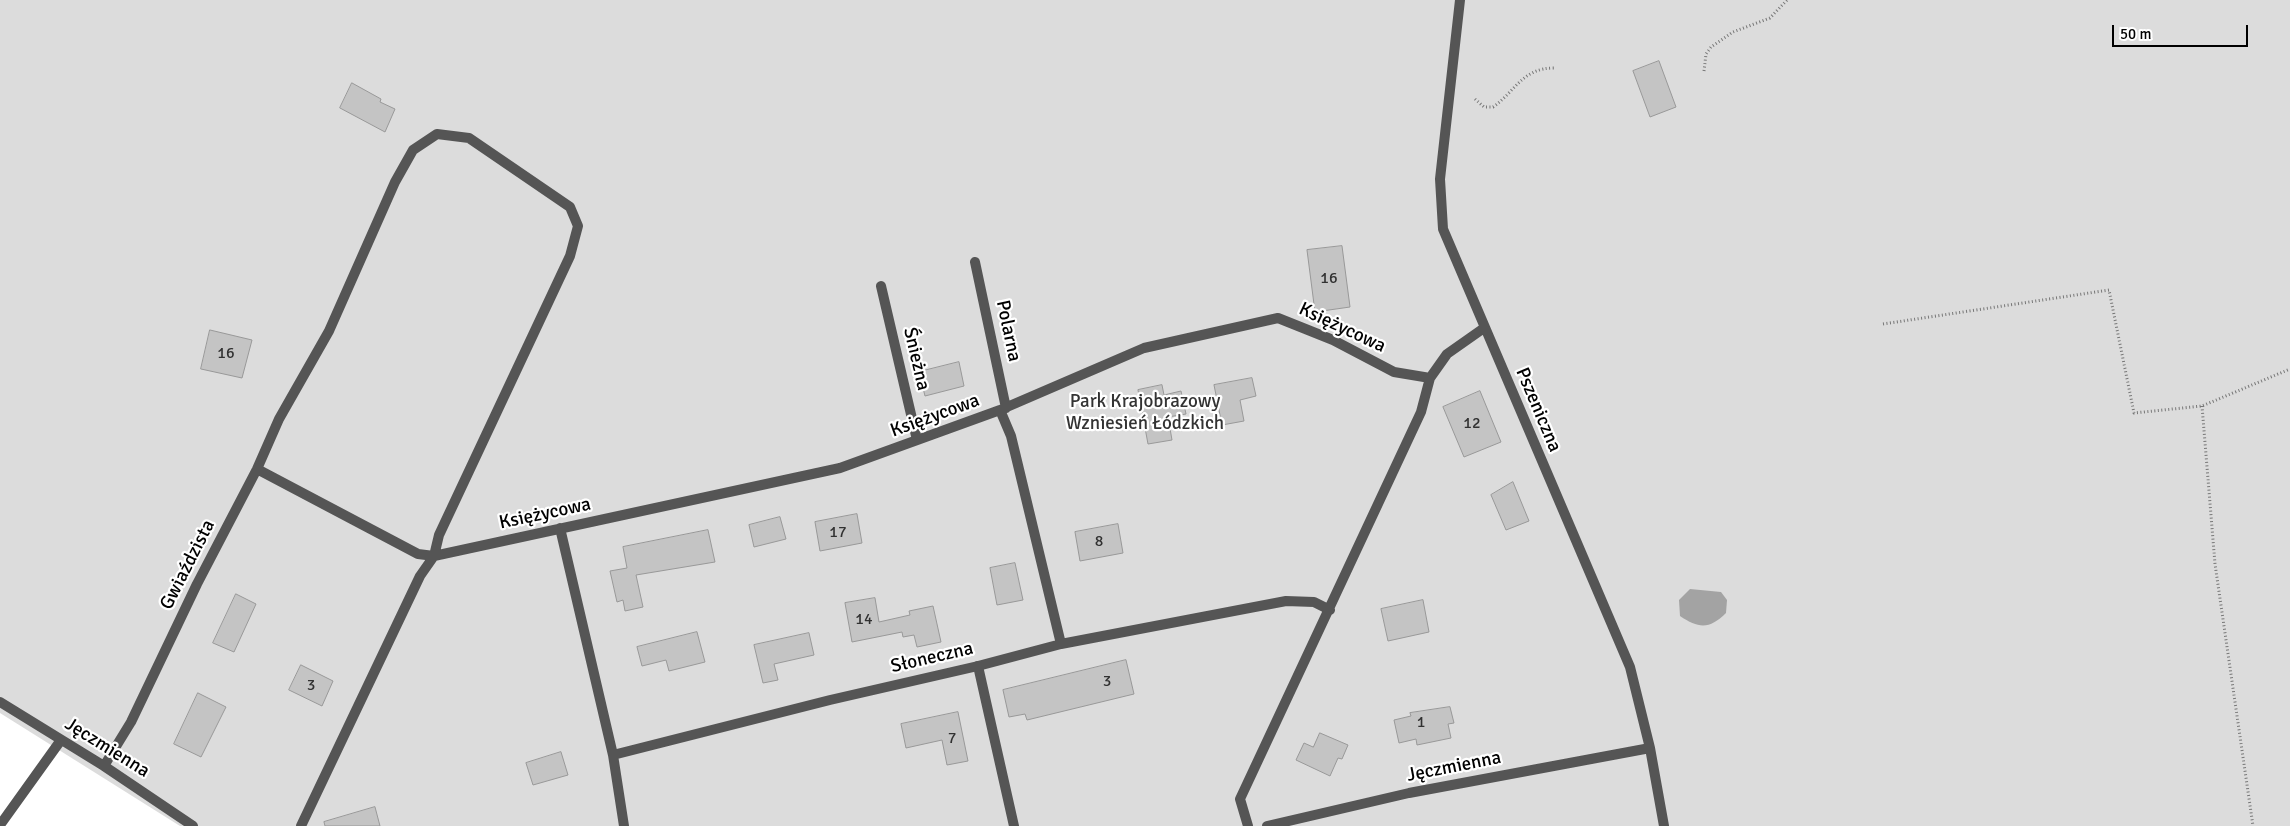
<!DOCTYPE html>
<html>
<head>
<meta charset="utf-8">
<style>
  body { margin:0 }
  #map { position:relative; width:2290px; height:826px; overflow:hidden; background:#fff; font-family:Signika,sans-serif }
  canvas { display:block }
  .scale { position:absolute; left:2112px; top:25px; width:136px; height:22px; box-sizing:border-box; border:2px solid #000; border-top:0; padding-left:6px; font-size:15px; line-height:18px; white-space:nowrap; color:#000; -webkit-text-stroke:4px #fff; paint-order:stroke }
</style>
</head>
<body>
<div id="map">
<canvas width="2290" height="826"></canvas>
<div class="scale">50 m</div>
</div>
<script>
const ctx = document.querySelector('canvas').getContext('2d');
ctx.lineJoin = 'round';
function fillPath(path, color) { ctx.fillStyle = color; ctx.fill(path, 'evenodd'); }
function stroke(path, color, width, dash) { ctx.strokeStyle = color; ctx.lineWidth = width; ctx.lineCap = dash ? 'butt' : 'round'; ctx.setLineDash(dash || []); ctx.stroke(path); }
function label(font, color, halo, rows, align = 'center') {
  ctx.font = font + ' Signika,sans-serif'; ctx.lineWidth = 4.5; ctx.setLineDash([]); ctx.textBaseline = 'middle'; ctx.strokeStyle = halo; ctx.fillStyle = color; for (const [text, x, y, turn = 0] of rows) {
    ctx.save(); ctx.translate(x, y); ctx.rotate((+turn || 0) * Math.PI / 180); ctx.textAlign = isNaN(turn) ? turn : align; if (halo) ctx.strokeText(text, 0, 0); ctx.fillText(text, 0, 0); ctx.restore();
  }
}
fillPath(new Path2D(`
  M 0,0 L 2290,0 L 2290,826 L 180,826 L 0,713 Z`), '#dcdcdc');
fillPath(new Path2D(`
  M 1690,589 L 1721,592 L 1727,600 L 1726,613 C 1710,629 1699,629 1680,616 L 1679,600 Z`), '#a3a3a3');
const building = new Path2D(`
  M 1659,61 L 1676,107 L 1650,117 L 1633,71 Z
  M 352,83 L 381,99 L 380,102 L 395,109 L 385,132 L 340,108 Z
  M 1342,246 L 1350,307 L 1315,312 L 1307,250 Z
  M 210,330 L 252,340 L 242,378 L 201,369 Z
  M 959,362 L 964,386 L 925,396 L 919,372 Z
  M 1252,378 L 1256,396 L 1240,400 L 1244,421 L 1222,425 L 1214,385 Z
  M 1162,385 L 1164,395 L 1181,391 L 1186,414 L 1168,417 L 1172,440 L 1148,444 L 1138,390 Z
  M 1480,391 L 1501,442 L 1464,457 L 1443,407 Z
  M 1513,482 L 1529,521 L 1506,530 L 1491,495 Z
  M 857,514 L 862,543 L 820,551 L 815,522 Z
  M 780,517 L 786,539 L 754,547 L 749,525 Z
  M 1118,524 L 1123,553 L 1080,561 L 1075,532 Z
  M 708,530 L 715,562 L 636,575 L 643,607 L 625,611 L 623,600 L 617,602 L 610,571 L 627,568 L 623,547 Z
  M 1015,563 L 1023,600 L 997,605 L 990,568 Z
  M 236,594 L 256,604 L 234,652 L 213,643 Z
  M 875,598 L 879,622 L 910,615 L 909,611 L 933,606 L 941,642 L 917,647 L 914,635 L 903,637 L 902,632 L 852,642 L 845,603 Z
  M 1423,600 L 1429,632 L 1388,641 L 1381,609 Z
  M 697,632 L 705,662 L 669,671 L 666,660 L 642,666 L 637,647 Z
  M 809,633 L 814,655 L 774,664 L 778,680 L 763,683 L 754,645 Z
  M 1126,660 L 1134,694 L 1027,720 L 1025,714 L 1009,717 L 1003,690 Z
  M 301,665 L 333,681 L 322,706 L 289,690 Z
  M 198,693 L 226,707 L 201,757 L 174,744 Z
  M 1450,707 L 1454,723 L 1448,724 L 1451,738 L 1417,745 L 1416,739 L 1399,743 L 1394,720 L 1411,716 L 1410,713 Z
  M 958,712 L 968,761 L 947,765 L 942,740 L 906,748 L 901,724 Z
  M 1320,733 L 1348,745 L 1342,759 L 1338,758 L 1330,776 L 1296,760 L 1304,743 L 1313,747 Z
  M 561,752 L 568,775 L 533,785 L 526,763 Z
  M 375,807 L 380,826 L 325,826 L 324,822 Z`);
fillPath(building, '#c4c4c4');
stroke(building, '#999', 1);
stroke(new Path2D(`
  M 1704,71 L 1706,54 L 1711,47 L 1733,32 L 1770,18 L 1787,0
  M 1475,99 L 1484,107 L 1493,107 C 1515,92 1522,68 1554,68
  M 1883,324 L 2109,290 L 2134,413 L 2202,406 L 2290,369
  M 2202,406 L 2215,564 L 2253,826`), '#777', 3, [1, 2.5]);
stroke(new Path2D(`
  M 978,666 L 1014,826`), '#555', 10);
stroke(new Path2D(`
  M 1460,0 L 1440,179 L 1443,229 L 1630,667 L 1650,748 L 1664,826
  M 975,262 L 1006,408
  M 881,286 L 917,440
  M 1000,410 L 1011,436 L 1061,644
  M 257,469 L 418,554 L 434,556 L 840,468 L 1000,410 L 1144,348 L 1278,318 L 1333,340 L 1394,372 L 1430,378 L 1447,354 L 1484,328
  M 560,528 L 613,755 L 624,826
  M 0,702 L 104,766 L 193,826
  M 613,755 L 830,700 L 978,666 L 1061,644 L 1286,601 L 1314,602 L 1330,610
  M 104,766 L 131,722 L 197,584 L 257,469 L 279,419 L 329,331 L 395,182 L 413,150 L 437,134 L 469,138 L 570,207 L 578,226 L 570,256 L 439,535 L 434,556 L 420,576 L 301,826
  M 0,825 L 61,740
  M 1248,826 L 1240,799 L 1421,412 L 1430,378
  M 1267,826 L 1409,793 L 1650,748`), '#555', 10);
label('16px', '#313131', null, [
  ["16",1329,279],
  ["16",226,354],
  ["12",1472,424],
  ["17",838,533],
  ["8",1099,542],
  ["14",864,620],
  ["3",1107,682],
  ["3",311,686],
  ["1",1421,723],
  ["7",952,739]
]);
label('19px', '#000', '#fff', [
  ["Księżycowa",1342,328,25],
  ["Polarna",1008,331,78],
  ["Śnieżna",916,359,77],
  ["Pszeniczna",1538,410,67],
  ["Księżycowa",935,416,-20],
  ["Księżycowa",545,514,-12],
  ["Gwiaździsta",188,565,-63],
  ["Słoneczna",932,658,-13],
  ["Jęczmienna",107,748,32],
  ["Jęczmienna",1454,767,-11]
]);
label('19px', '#333', '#fff', [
  ["Park Krajobrazowy",1145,402],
  ["Wzniesień Łódzkich",1145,424]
]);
</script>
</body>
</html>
